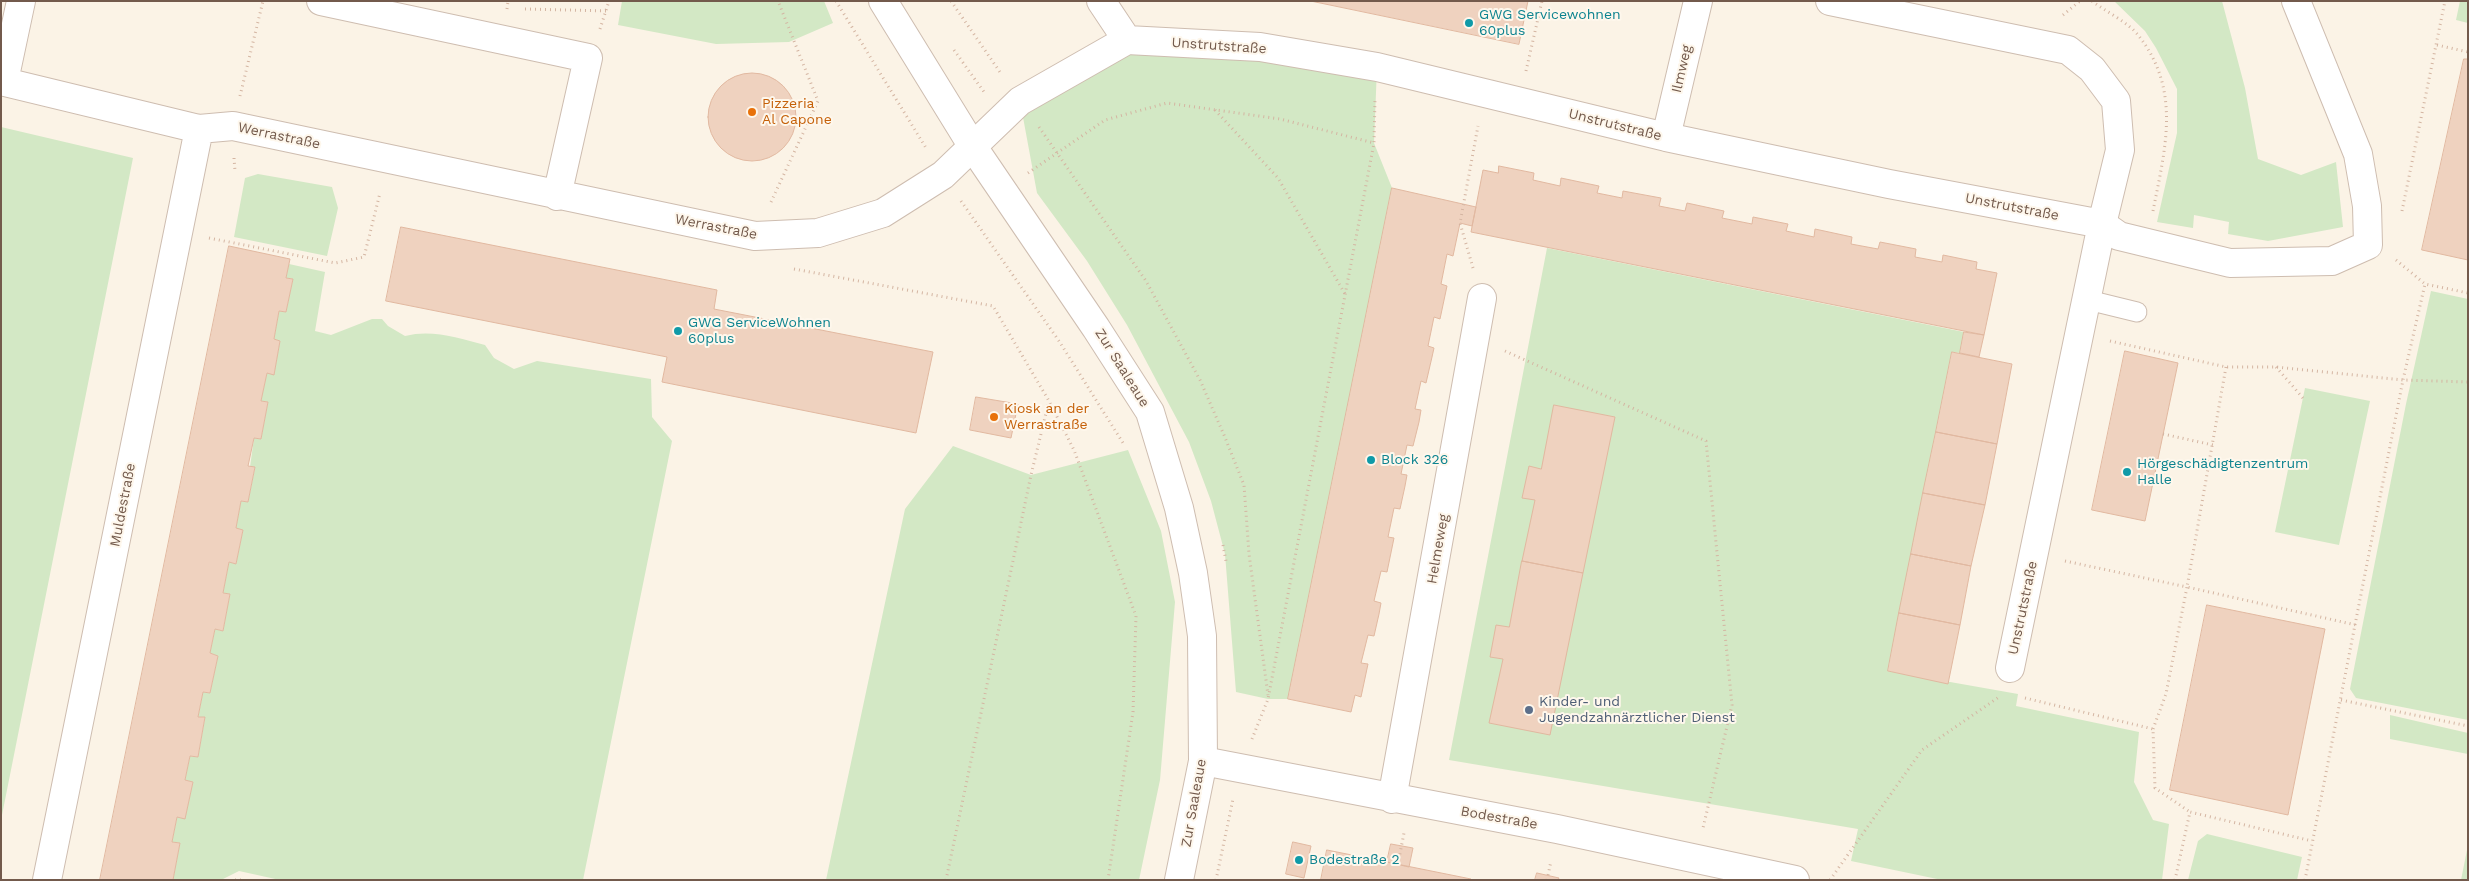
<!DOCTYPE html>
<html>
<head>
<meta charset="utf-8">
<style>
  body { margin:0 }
  #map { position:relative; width:2469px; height:881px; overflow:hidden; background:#fbf3e6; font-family:"Work Sans",sans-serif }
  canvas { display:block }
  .frame { position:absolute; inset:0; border:2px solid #735a4c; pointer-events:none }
</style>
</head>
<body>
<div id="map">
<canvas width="2469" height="881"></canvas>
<div class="frame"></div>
</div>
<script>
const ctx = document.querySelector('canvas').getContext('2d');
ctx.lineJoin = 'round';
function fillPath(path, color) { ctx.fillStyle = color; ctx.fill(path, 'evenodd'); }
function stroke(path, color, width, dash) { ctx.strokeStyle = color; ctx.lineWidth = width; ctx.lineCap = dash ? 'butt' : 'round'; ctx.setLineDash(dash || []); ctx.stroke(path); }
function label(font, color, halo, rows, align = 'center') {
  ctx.font = font + ' "Work Sans",sans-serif'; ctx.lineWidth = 4; ctx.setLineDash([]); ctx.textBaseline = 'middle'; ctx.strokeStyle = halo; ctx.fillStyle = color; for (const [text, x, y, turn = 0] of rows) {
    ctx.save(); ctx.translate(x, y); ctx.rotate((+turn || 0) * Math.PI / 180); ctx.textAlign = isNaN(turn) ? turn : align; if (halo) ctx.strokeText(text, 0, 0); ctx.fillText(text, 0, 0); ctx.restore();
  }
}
fillPath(new Path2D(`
  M 622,1 L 824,1 L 833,23 L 789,42 L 716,44 L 618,25 Z
  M 2114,1 L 2222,1 L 2245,88 L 2258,159 L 2301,175 L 2336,162 L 2343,227 L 2268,241 L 2228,234 L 2229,222 L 2194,215 L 2193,228 L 2157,222 L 2177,133 L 2177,89 L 2156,48 L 2145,31 Z
  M 2460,1 L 2468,1 L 2468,23 L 2456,20 Z
  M 1127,40 L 1377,67 L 1374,143 L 1392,188 L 1288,699 L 1268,699 L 1236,692 L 1225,554 L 1211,501 L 1189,442 L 1127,325 L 1087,261 L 1037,193 L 1020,101 Z
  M 1,127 L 133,158 L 1,820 Z
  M 258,174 L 332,187 L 338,208 L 327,256 L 234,237 L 245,178 Z
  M 1547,248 L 1964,332 L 1960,353 L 1952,352 L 1888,671 L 2018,694 L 2016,706 L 2139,732 L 2134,782 L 2153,820 L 2169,824 L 2162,880 L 1942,880 L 1851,861 L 1858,829 L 1449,760 Z
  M 289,264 L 325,272 L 315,331 L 331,335 L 372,319 L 382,319 L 388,326 L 405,336 C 432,329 458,338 485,345 L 494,358 L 514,369 L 537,361 L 651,379 L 652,417 L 672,441 L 583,880 L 280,880 L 239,871 L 221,880 L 173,880 L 180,843 L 172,842 L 177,817 L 185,818 L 193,782 L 185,780 L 190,756 L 198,757 L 205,718 L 198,717 L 203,692 L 210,693 L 218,656 L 210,653 L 215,629 L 223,631 L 230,594 L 223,593 L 229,562 L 236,564 L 243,530 L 236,528 L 241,501 L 248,502 L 255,468 L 250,467 L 254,438 L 261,439 L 268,402 L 261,401 L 267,373 L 274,374 L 280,341 L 274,339 L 279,311 L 286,312 L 293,279 L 286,278 Z
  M 2431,291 L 2468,299 L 2468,720 L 2356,698 L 2350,689 L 2406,404 Z
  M 2305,388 L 2370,401 L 2339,545 L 2275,532 Z
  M 953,446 L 1031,475 L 1128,450 L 1161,531 L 1175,602 L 1160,780 L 1139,880 L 826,880 L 905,509 Z
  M 2390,715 L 2468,733 L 2468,754 L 2390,739 Z
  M 2207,834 L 2302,857 L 2297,880 L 2188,880 L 2198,841 Z
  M 2468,845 L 2468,880 L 2461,880 Z`), '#d3e8c5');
const building = new Path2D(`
  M 1311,1 L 1528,1 L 1519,44 Z
  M 2464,59 L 2468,59 L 2468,260 L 2422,250 Z
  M708 117a44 44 0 1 1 88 0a44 44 0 1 1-88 0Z
  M 1499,166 L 1534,173 L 1533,180 L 1560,186 L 1561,178 L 1599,186 L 1597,193 L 1622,198 L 1623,191 L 1661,198 L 1659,206 L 1685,211 L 1687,203 L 1724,211 L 1722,218 L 1752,224 L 1753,217 L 1788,224 L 1786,231 L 1814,237 L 1815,229 L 1852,237 L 1851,244 L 1878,249 L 1880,242 L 1916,249 L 1915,257 L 1942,262 L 1943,255 L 1977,262 L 1976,269 L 1997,273 L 1984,335 L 1471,232 L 1483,170 L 1498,173 Z
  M 1392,188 L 1476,207 L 1472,226 L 1460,223 L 1453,256 L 1447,254 L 1441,284 L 1447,286 L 1440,319 L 1434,317 L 1428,346 L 1434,348 L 1432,357 L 1426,383 L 1421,381 L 1415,409 L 1421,410 L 1419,422 L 1413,446 L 1407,445 L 1401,474 L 1407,475 L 1405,486 L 1400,509 L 1394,508 L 1388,537 L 1394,538 L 1387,572 L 1381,571 L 1374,601 L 1381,603 L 1379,614 L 1374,636 L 1368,635 L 1361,663 L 1368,664 L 1361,697 L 1355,695 L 1351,712 L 1288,699 Z
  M 401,227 L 717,290 L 714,309 L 933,352 L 916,433 L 662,382 L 667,357 L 386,301 Z
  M 229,246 L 290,259 L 286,278 L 293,279 L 286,312 L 279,311 L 274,339 L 280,341 L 274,375 L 267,373 L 261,401 L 268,402 L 261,439 L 254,438 L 248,466 L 255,467 L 248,502 L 241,501 L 236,528 L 243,530 L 236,564 L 229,562 L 223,593 L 230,594 L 223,631 L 215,629 L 210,653 L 218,656 L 210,693 L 203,692 L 198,717 L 205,717 L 198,757 L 190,756 L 185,780 L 193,782 L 185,819 L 177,817 L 172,842 L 180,843 L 173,880 L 100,880 Z
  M 1964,332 L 1984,335 L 1979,357 L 1960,353 Z
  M 2125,351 L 2178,363 L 2145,521 L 2092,510 Z
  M 1952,352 L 2012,364 L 1997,444 L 1936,432 Z
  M 976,397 L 1018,404 L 1011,438 L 970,430 Z
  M 1554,405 L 1615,417 L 1583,573 L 1522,561 L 1535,500 L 1522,498 L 1529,466 L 1541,469 Z
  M 1936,432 L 1997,444 L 1985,505 L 1923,493 Z
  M 1923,493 L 1985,505 L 1971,566 L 1911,554 Z
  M 1911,554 L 1971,566 L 1960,625 L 1899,613 Z
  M 1522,561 L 1583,573 L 1550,735 L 1489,723 L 1503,659 L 1490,657 L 1496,625 L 1509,627 Z
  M 2207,605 L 2325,629 L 2288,815 L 2170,790 Z
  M 1899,613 L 1960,625 L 1948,684 L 1888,671 Z
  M 1293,842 L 1311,846 L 1304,878 L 1286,874 Z
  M 1391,844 L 1413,848 L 1409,867 L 1387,862 Z
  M 1327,850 L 1471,879 L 1471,880 L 1321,880 Z
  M 1537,873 L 1559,878 L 1558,880 L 1535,880 Z`);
fillPath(building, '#efd2bf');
stroke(building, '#e1b8a0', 1);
const service = new Path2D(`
  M 2088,300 L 2137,312`);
const minor = new Path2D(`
  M 321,1 L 588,58 L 557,196
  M 1101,1 L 1127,40
  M 1830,1 L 2068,50 L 2092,69 L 2116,101 L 2120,150 L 2102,224 L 2010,668
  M 1,81 L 199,129 L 233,126 L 755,236 L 818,233 L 883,213 L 943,175 L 1020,101 L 1127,40 L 1260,47 L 1377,67 L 1666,137 L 1889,184 L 2102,224 L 2119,236 L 2230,263 L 2332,261 L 2368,245 L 2367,206 L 2358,154 L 2296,1
  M 4,81 L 21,1
  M 1666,137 L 1698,1
  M 1203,761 L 1557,829 L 1795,880
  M 1392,799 L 1482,298
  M 47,880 L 199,129`);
const tertiary = new Path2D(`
  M 883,1 L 973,147 L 1096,328 L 1150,412 L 1179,508 L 1193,573 L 1202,636 L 1203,761 L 1179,880`);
stroke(service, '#cebdb0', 21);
stroke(minor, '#cebdb0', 30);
stroke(tertiary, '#cebdb0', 30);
stroke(new Path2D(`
  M 836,1 L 926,148
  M 951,1 L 1002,75
  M 2092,1 C 2105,11 2129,23 2138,35 C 2182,90 2165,149 2153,211
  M 507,9 L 508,1
  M 525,9 L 607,11
  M 2063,15 L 2080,1
  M 600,29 L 609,1
  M 2437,45 L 2468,52
  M 954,50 L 984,92
  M 1526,71 L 1542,1
  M 240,96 L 263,1
  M 1215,110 L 1278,178 L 1345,294
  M 1039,127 L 1146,281 L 1200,380 L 1224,435 L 1244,485 L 1249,554 L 1268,695
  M 234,158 L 235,171
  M 1028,173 L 1105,120 L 1167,103 L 1280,119 L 1374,143
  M 961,201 L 1059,341 L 1123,443
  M 771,202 L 818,101 L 778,1
  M 2402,211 L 2445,1
  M 209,238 L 335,263 L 364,257 L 380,193
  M 2396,260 L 2425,284 L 2468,293
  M 1473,268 L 1460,223 L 1478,126
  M 794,269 L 993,306 L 1049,401 L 1074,450 L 1136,616 L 1133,712 L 1108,880
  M 2110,341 L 2226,367 L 2276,367 L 2403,380 L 2468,382
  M 1505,351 L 1706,441 L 1732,705 L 1703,828
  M 2226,367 L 2187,587 L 2356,625
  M 2276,367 L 2303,398
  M 2163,434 L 2213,445
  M 1223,545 L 1226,561
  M 2065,561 L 2187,587 L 2166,694 L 2153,729
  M 2025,698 L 2153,729 L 2155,788 L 2190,812
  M 2341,700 L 2468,726
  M 1252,739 L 1268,699 L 1374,143 L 1375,100
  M 1398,864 L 1404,833
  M 235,880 L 241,880
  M 946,880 L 1031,475 L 1049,401
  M 1216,880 L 1233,799
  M 1547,880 L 1551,861
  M 1830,880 L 1922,750 L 1999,697
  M 2175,880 L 2190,812 L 2312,841
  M 2305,880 L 2403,380 L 2425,284`), '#d4b5a2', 3, [1, 4]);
stroke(service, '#fff', 19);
stroke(minor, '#fff', 28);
stroke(tertiary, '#fff', 28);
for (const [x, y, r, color] of [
  [1469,23,5,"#0f9aa8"],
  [752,112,5,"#e8710a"],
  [678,331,5,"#0f9aa8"],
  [994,417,5,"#e8710a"],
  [1371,460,5,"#0f9aa8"],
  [2127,472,5,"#0f9aa8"],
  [1529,710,5,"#5c6f8a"],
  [1299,860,5,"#0f9aa8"]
]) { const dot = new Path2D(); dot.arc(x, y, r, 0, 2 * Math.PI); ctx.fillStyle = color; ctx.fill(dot); stroke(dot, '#fef7ec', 2); }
label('14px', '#0d838f', '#fef7ec', [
  ["GWG Servicewohnen",1479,15],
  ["60plus",1479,31],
  ["GWG ServiceWohnen",688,323],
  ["60plus",688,339],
  ["Block 326",1381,460],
  ["Hörgeschädigtenzentrum",2137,464],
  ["Halle",2137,480],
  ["Bodestraße 2",1309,860]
], 'left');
label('14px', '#735a4c', '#fef7ec', [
  ["Unstrutstraße",1219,46,4],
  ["Ilmweg",1682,69,-77],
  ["Unstrutstraße",1615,125,14],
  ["Werrastraße",279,136,12],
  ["Unstrutstraße",2012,207,11],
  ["Werrastraße",716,227,11],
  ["Zur Saaleaue",1122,368,58],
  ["Muldestraße",123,505,-79],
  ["Helmeweg",1438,549,-80],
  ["Unstrutstraße",2023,608,-78],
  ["Zur Saaleaue",1194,803,-80],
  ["Bodestraße",1499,818,10]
]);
label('14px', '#c56008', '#fef7ec', [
  ["Pizzeria",762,104],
  ["Al Capone",762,120],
  ["Kiosk an der",1004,409],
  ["Werrastraße",1004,425]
], 'left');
label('14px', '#4e5e75', '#fef7ec', [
  ["Kinder- und",1539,702],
  ["Jugendzahnärztlicher Dienst",1539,718]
], 'left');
</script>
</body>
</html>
